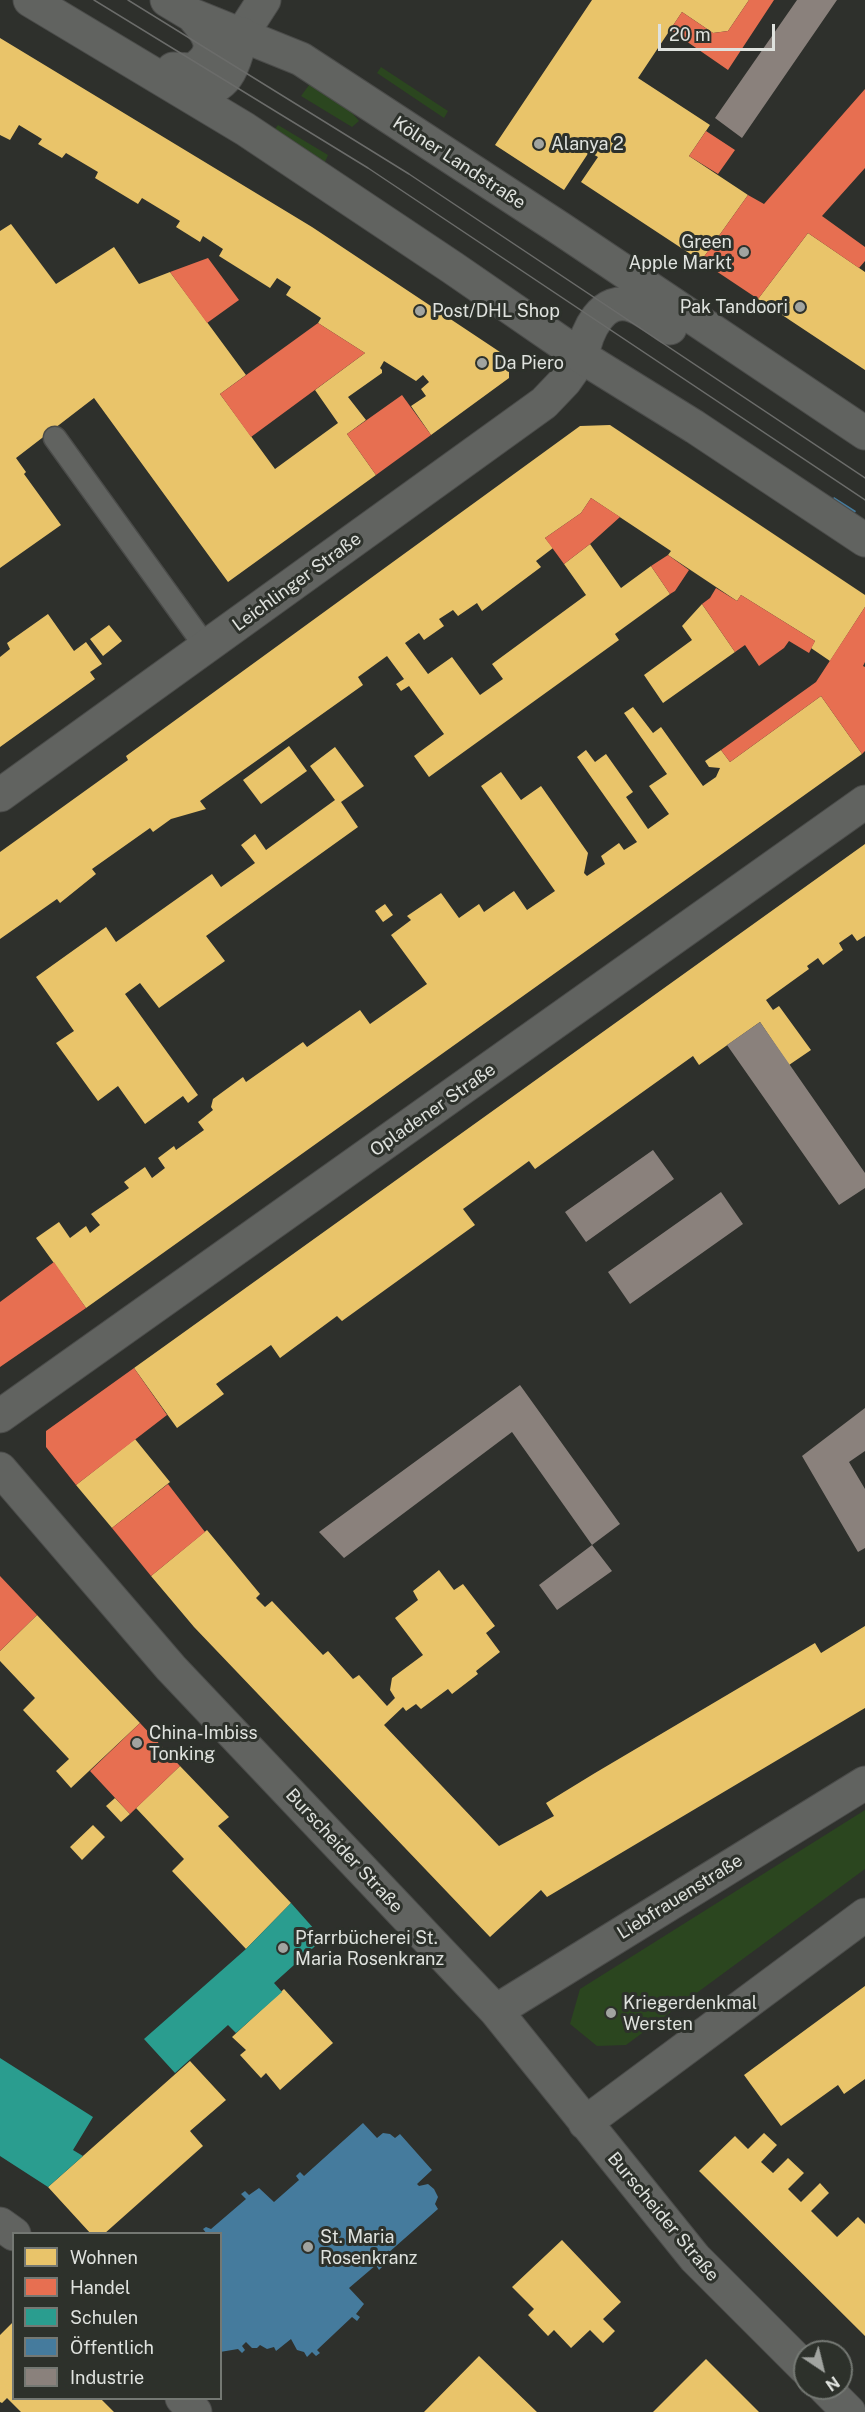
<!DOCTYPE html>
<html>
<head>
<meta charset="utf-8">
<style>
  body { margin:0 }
  #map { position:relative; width:865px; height:2412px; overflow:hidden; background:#2e302c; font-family:"Public Sans",sans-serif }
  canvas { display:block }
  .legend { position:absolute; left:12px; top:2232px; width:210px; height:168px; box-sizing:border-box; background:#2d312b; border:2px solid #747873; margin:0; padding:8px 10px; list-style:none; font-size:18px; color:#dfe2de }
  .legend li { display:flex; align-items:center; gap:12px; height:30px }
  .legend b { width:30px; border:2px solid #747873 }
  .north { position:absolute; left:793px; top:2340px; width:60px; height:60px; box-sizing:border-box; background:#2d312b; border:2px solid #747873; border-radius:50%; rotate:145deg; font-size:16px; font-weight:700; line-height:24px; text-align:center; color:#dfe2de }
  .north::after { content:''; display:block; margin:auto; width:21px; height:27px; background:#a1a4a0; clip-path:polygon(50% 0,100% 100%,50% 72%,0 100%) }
  .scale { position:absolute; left:658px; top:24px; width:117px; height:27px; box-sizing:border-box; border:3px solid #dfe2de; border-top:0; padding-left:8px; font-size:18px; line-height:21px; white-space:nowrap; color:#dfe2de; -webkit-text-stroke:4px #2d312b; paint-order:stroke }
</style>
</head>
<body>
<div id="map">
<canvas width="865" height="2412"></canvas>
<ul class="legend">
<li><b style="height:16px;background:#e9c46a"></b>Wohnen</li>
<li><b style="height:16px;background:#e76f51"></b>Handel</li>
<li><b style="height:16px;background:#2a9d8f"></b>Schulen</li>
<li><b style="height:16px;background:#457b9d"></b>Öffentlich</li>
<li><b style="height:16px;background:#8a817c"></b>Industrie</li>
</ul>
<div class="north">N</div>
<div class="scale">20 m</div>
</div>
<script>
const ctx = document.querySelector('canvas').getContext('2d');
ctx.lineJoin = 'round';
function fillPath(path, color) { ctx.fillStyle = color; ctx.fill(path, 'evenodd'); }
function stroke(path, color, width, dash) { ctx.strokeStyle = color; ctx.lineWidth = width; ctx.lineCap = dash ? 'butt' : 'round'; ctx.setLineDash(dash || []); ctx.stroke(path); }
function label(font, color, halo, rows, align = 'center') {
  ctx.font = font + ' "Public Sans",sans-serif'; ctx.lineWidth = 6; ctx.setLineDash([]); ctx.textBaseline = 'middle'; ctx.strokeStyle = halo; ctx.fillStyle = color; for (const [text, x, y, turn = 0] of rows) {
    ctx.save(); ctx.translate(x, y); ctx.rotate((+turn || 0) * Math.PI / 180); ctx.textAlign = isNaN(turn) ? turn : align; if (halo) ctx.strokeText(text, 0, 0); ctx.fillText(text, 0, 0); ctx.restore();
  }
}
fillPath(new Path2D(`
  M 381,67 L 448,111 L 444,118 L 377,73 Z
  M 312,81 L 339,98 L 359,121 L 352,127 L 301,96 Z
  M 278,125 L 328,155 L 325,162 L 304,156 L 269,137 Z
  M 865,1810 L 865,1869 L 626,2045 L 597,2046 L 570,2024 L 580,1989 Z`), '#2b461f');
fillPath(new Path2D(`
  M 592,0 L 749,0 L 728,31 L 713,33 L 682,12 L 638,78 L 710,125 L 689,156 L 748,195 L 701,261 L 581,182 L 598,157 L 589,152 L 564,190 L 495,145 Z
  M 0,38 L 312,227 L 509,358 L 509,378 L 431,435 L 411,406 L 426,396 L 421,389 L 429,382 L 423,375 L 416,381 L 384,361 L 380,368 L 382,370 L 382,373 L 348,397 L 366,420 L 347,434 L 376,475 L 228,582 L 94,398 L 16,458 L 26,472 L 24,474 L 61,525 L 0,568 L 0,231 L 11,224 L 56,284 L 114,247 L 139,284 L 170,272 L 246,375 L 220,394 L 275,469 L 338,423 L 315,390 L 365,353 L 318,323 L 321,318 L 286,295 L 291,287 L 277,278 L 270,288 L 219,256 L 223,249 L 203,236 L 200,242 L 176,227 L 180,221 L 142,198 L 138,204 L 95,178 L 98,172 L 66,153 L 62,158 L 38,144 L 42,139 L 19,125 L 10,140 L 0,135 Z
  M 808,233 L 865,272 L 865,370 L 758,299 Z
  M 610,425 L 865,595 L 865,607 L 830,661 L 811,648 L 815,641 L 741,595 L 737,601 L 668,555 L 671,551 L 591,498 L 581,513 L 545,538 L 553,548 L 536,561 L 541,567 L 482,611 L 477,603 L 458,616 L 453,610 L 439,619 L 444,626 L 424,640 L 419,633 L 405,643 L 428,674 L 452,657 L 480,695 L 503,679 L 492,664 L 586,595 L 564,564 L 590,544 L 621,588 L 651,566 L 670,594 L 615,634 L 619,640 L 429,777 L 414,756 L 444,734 L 409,686 L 401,691 L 396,684 L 404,679 L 387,656 L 358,677 L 363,685 L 200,801 L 206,809 L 171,819 L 153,832 L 150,828 L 92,869 L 96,874 L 60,903 L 57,899 L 0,939 L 0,852 L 128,760 L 126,756 L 580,426 Z
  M 702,604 L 735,652 L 663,703 L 644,675 L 692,640 L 682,626 Z
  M 48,614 L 74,651 L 86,642 L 102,664 L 90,672 L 95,679 L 0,747 L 0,657 L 10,649 L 7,643 Z
  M 109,625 L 122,641 L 103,656 L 90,639 Z
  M 821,696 L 862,754 L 86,1308 L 36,1238 L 59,1222 L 70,1238 L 86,1226 L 90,1233 L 100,1225 L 91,1214 L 129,1188 L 124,1182 L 145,1167 L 152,1178 L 165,1168 L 158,1158 L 174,1146 L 176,1150 L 204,1130 L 198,1122 L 213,1110 L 211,1107 L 213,1099 L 243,1077 L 246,1082 L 303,1042 L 307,1047 L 360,1010 L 370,1024 L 427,984 L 391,935 L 411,920 L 407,916 L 441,893 L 459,918 L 479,904 L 484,912 L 514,891 L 527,910 L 555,891 L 481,786 L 501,772 L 521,800 L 541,786 L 588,853 L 584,873 L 587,876 L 605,864 L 601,856 L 619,843 L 624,850 L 637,842 L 577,757 L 586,750 L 595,762 L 606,754 L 633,792 L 626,797 L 648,829 L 669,814 L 649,786 L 667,774 L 624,713 L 633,707 L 653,733 L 661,727 L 703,786 L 716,777 L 720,768 L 709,767 L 705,761 L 721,750 L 730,762 Z
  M 289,746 L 307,771 L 261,804 L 243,780 Z
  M 335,747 L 364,786 L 341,802 L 358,827 L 206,936 L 225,961 L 159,1008 L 140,983 L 125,994 L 198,1095 L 188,1103 L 183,1096 L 145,1124 L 118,1086 L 98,1101 L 56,1043 L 74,1031 L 36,977 L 106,927 L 116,942 L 212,874 L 221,887 L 255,863 L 241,845 L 255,834 L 266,850 L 335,800 L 310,766 Z
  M 865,844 L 865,936 L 857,941 L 852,934 L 839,943 L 843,950 L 823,965 L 818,958 L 807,966 L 809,969 L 766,1000 L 773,1010 L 779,1006 L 811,1050 L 789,1065 L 760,1022 L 699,1065 L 693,1056 L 535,1169 L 529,1161 L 463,1209 L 475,1225 L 342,1321 L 337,1316 L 280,1358 L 271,1345 L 216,1384 L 224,1394 L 177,1428 L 134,1368 Z
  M 385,904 L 393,915 L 383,922 L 375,911 Z
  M 135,1439 L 170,1482 L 112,1528 L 76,1485 Z
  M 207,1530 L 260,1594 L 256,1598 L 265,1607 L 272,1601 L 323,1655 L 328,1651 L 353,1679 L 359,1675 L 387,1706 L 395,1698 L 390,1690 L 392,1678 L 423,1655 L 395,1618 L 418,1600 L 413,1591 L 439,1570 L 454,1590 L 463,1584 L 495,1626 L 486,1633 L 500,1652 L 476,1671 L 478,1674 L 452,1694 L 448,1689 L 421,1709 L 416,1704 L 406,1711 L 403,1707 L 384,1725 L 499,1846 L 554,1816 L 546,1803 L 595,1773 L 815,1643 L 821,1653 L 865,1626 L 865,1708 L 547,1897 L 541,1890 L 490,1937 L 194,1627 L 151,1576 Z
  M 37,1615 L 140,1723 L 71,1788 L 56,1771 L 69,1759 L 23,1710 L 35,1698 L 0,1661 L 0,1651 Z
  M 180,1766 L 229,1817 L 218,1826 L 291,1903 L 246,1949 L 172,1871 L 184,1859 L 136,1808 Z
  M 115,1798 L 130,1814 L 121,1822 L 106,1806 Z
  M 93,1825 L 105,1837 L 82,1860 L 70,1847 Z
  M 865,1986 L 865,2079 L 844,2094 L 838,2085 L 781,2126 L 744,2075 Z
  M 284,1989 L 333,2043 L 280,2090 L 266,2073 L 261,2078 L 240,2055 L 246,2050 L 232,2037 Z
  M 190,2061 L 226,2100 L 190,2131 L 203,2146 L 104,2234 L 91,2234 L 48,2187 Z
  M 764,2133 L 777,2145 L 761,2162 L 773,2173 L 788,2158 L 804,2173 L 788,2189 L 801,2202 L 820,2183 L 829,2193 L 811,2211 L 837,2237 L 858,2217 L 865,2224 L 865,2336 L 699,2171 L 735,2136 L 748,2149 Z
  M 562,2240 L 621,2302 L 603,2319 L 615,2331 L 603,2343 L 590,2330 L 571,2348 L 554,2330 L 548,2336 L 528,2315 L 534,2309 L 512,2287 Z
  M 14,2321 L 14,2398 L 100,2398 L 114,2412 L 21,2412 L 7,2398 L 2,2403 L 0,2402 L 0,2335 Z
  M 479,2356 L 537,2412 L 424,2412 Z
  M 706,2359 L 759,2412 L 653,2412 Z`), '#e9c46a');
fillPath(new Path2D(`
  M 749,0 L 774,0 L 728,70 L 670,30 L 682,12 L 713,33 L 728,31 Z
  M 865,89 L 865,168 L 822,216 L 865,247 L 865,261 L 859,268 L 808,233 L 758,299 L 701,261 L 748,195 L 764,204 Z
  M 706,131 L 735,150 L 718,174 L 689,156 Z
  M 208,258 L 239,300 L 207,323 L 170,272 Z
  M 318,323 L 365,353 L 251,437 L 220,394 Z
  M 402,395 L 431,435 L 376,475 L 347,434 Z
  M 591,498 L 620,517 L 590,544 L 564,564 L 545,538 L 581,513 Z
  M 668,555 L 689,570 L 675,591 L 670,594 L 651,566 Z
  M 716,588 L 737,601 L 741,595 L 815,641 L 809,653 L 789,641 L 784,648 L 759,666 L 745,645 L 735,652 L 702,604 L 710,598 Z
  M 865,607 L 865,662 L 863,666 L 865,667 L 865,751 L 862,754 L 821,696 L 730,762 L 721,750 L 816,682 Z
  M 54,1262 L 86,1308 L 0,1367 L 0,1302 Z
  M 134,1368 L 167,1415 L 76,1485 L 46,1447 L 46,1431 Z
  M 168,1484 L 205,1532 L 151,1576 L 112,1528 Z
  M 0,1576 L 37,1615 L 0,1651 Z
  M 140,1723 L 180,1766 L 130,1814 L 90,1771 Z`), '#e76f51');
fillPath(new Path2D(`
  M 291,1903 L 323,1939 L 274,1983 L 282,1992 L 236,2033 L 228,2025 L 175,2073 L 144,2039 L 246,1949 Z
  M 0,2058 L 93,2117 L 73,2150 L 83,2156 L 48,2187 L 0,2156 Z`), '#2a9d8f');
fillPath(new Path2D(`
  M 834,497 L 856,511 L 852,518 L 830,503 Z
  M 363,2123 L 377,2138 L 383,2133 L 390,2134 L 395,2138 L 400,2134 L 432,2170 L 417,2184 L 419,2186 L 428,2184 L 434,2189 L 438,2197 L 435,2204 L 438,2209 L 379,2261 L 383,2266 L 379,2270 L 376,2265 L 349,2288 L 364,2304 L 356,2314 L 360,2317 L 357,2321 L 352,2317 L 317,2350 L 320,2353 L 316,2356 L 312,2352 L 307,2357 L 304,2352 L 297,2350 L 291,2339 L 276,2351 L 274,2347 L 267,2349 L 260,2345 L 257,2348 L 252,2348 L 246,2342 L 242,2346 L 245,2350 L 242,2353 L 238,2349 L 220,2352 L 220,2234 L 207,2234 L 203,2229 L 206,2227 L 211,2229 L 246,2199 L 241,2194 L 245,2191 L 249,2195 L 259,2188 L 274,2202 L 299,2180 L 296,2176 L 300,2172 L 304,2176 Z`), '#457b9d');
fillPath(new Path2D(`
  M 797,0 L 837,0 L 742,138 L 715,118 Z
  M 760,1022 L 865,1173 L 865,1188 L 839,1205 L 727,1045 Z
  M 653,1150 L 674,1179 L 586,1242 L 565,1212 Z
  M 721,1192 L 743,1224 L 630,1304 L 608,1272 Z
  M 520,1385 L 620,1524 L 592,1545 L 512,1432 L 344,1558 L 319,1532 Z
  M 865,1408 L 865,1451 L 849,1462 L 865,1489 L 865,1548 L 858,1552 L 802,1456 Z
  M 592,1545 L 612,1571 L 557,1610 L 539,1585 Z`), '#8a817c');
const lane = new Path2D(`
  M 55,438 L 206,647`);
const street = new Path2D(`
  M 242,34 L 264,0
  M 0,795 L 544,403 L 565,381 L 582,357
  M 0,1416 L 865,802
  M 0,1469 L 171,1668 L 496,2011 L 695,2258 L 805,2368
  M 496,2011 L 865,1783
  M 585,2123 L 865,1915
  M 0,2224 L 14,2234
  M 825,2388 L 849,2412
  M 182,2398 L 195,2412`);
const secondary = new Path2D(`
  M 30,0 L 245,129 L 453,268 L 582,357 L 695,427 L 865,540
  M 167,0 L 192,15 L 301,59 L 561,229 L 865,433
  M 173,69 L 193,70 C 221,51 210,35 192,15
  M 175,71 C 184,76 194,85 204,87 C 230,91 237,52 242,34
  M 582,357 C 586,332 602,294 634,306 C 647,311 659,321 670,328`);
stroke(lane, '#4b4c4a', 25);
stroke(street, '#4b4c4a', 35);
stroke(secondary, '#4b4c4a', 35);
stroke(lane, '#616360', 22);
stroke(street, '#616360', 33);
stroke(secondary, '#616360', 33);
stroke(new Path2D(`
  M 94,0 L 368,168 L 865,500
  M 128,0 L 409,174 L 865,478`), '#6b6c6a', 1.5);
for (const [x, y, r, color] of [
  [539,144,6,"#a1a4a0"],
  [744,252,6,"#a1a4a0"],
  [800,307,6,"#a1a4a0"],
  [420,311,6,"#a1a4a0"],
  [482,363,6,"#a1a4a0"],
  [137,1743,6,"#a1a4a0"],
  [283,1948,6,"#a1a4a0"],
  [611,2013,6,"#a1a4a0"],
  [308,2247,6,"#a1a4a0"]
]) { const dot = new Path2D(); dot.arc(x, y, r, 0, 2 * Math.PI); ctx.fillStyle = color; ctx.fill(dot); stroke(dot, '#2d312b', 2); }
label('18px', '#dfe2de', '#2d312b', [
  ["Alanya 2",551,144],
  ["Green",732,242,"right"],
  ["Apple Markt",732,263,"right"],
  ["Pak Tandoori",788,307,"right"],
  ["Post/DHL Shop",432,311],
  ["Da Piero",494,363],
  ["China-Imbiss",149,1733],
  ["Tonking",149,1754],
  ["Pfarrbücherei St.",295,1938],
  ["Maria Rosenkranz",295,1959],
  ["Kriegerdenkmal",623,2003],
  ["Wersten",623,2024],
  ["St. Maria",320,2237],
  ["Rosenkranz",320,2258]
], 'left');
label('18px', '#dfe2de', '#2d312b', [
  ["Kölner Landstraße",459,163,33],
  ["Leichlinger Straße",297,582,-36],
  ["Opladener Straße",433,1110,-35],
  ["Burscheider Straße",344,1851,47],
  ["Liebfrauenstraße",680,1897,-32],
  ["Burscheider Straße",663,2217,50]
]);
</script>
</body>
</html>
